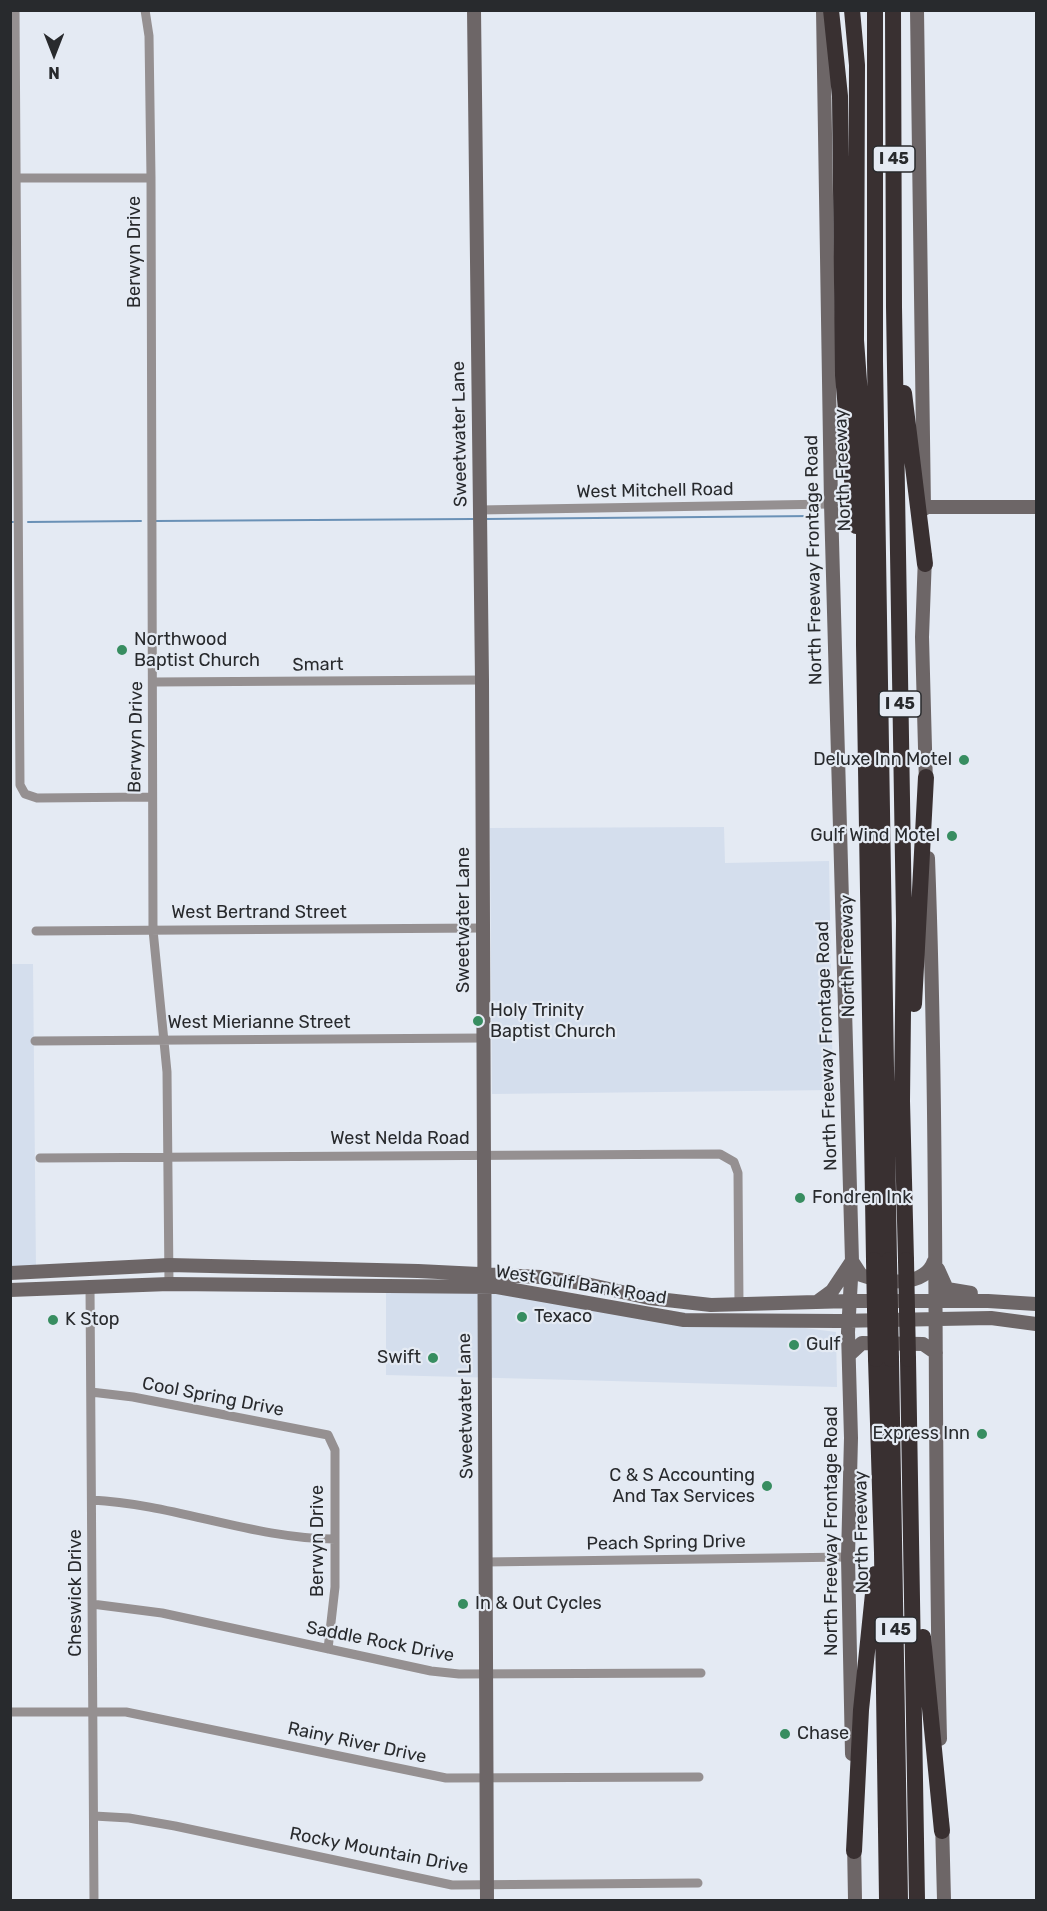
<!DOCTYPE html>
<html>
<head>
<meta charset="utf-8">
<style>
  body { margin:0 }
  #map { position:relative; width:1047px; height:1911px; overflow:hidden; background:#e4eaf3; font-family:Rubik,sans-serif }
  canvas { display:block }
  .frame { position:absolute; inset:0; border:12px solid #282a2d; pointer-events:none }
  .north { position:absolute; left:24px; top:24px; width:60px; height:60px; -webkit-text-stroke:4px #e4eaf3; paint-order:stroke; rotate:180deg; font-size:16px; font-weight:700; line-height:24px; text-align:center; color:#282a2d }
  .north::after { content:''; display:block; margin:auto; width:21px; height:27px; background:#282a2d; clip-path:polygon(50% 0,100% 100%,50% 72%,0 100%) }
</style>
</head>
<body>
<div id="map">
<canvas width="1047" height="1911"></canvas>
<div class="frame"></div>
<div class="north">N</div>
</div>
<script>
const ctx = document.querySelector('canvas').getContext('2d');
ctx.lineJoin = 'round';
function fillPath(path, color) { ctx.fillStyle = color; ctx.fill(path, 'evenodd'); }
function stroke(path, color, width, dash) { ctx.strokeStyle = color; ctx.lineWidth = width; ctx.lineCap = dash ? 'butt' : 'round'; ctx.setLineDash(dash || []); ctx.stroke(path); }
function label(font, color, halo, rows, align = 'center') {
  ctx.font = font + ' Rubik,sans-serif'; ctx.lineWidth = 4.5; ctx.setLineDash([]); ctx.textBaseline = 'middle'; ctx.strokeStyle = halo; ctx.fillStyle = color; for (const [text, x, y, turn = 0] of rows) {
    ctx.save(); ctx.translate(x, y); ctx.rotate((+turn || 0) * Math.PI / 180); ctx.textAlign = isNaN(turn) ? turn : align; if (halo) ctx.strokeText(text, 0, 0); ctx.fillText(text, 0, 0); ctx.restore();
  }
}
fillPath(new Path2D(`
  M 724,827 L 725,863 L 829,861 L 833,1090 L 492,1094 L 490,828 Z
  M 11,964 L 33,964 L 36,1271 L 11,1272 Z
  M 386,1290 L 511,1290 L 836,1332 L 837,1387 L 386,1375 Z`), '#d4deed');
stroke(new Path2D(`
  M 486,519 L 813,516
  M 156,521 L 473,519
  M 10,522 L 13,522
  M 28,522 L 141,521`), '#6a91b6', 2);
stroke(new Path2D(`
  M 15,10 L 20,785 L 25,794 L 37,798 L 151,797
  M 145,10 L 149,36 L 151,178 L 153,930 L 167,1072 L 169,1284
  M 10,178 L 151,178
  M 479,510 L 831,504
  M 154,682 L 482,680
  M 36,931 L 482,928
  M 35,1041 L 483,1038
  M 40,1158 L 720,1154 L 734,1162 L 738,1173 L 739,1305
  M 90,1286 L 94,1900
  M 91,1392 L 133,1397 L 328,1435 L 335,1450 L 335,1587 L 328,1649
  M 92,1500 C 174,1504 254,1539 335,1539
  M 485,1562 L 848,1557
  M 92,1604 L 162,1613 L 431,1671 L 459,1674 L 701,1673
  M 10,1712 L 126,1712 L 446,1778 L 699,1777
  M 94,1816 L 129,1818 L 175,1826 L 452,1885 L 698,1883`), '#959091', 9);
stroke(new Path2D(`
  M 474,10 L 482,680 L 487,1900
  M 823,10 L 831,504 L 852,1261 L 848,1332 L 851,1438 L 848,1557 L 852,1754
  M 917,10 L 924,509
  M 924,507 L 1036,507
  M 925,556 L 922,637 L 926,785
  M 928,858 C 939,1152 933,1445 940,1739
  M 852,1261 L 861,1275 C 883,1283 925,1288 934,1261
  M 938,1269 L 947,1289 L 971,1293
  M 10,1273 L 169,1265 L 418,1271 L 540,1277 L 582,1283 L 649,1298 L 711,1305 L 851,1301 L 988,1301 L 1036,1304
  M 10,1290 L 169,1284 L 497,1287 L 684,1320 L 837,1321 L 991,1318 L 1036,1324
  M 817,1302 L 832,1291 L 852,1261
  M 849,1355 L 862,1343 L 923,1344 L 936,1353
  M 942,1821 L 944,1900
  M 854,1842 L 855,1900`), '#6d6667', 14);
stroke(new Path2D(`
  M 831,10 L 840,96 L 843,375 L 856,526
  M 852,10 L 857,65 L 856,340 L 864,450 L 864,645 L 874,1260
  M 875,10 L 875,361 L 889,1260
  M 893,10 L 894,307 L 904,921 L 902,1101 L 906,1260
  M 904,393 L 925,564
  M 914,1004 L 926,777
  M 876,1359 L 882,1553 L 887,1900
  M 891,1359 L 900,1900
  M 908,1359 L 917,1900
  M 923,1637 L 942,1831
  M 854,1851 L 861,1710 L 875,1574`), '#393031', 16);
stroke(new Path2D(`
  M 874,1260 L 876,1359
  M 889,1260 L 891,1359
  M 906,1260 L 908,1359`), '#393031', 16);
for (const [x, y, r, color] of [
  [122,650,6,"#378d60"],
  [964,760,6,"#378d60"],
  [952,836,6,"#378d60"],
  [478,1021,6,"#378d60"],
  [800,1198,6,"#378d60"],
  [522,1317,6,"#378d60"],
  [53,1320,6,"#378d60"],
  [794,1345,6,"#378d60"],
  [433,1358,6,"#378d60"],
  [982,1434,6,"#378d60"],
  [767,1486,6,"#378d60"],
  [463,1604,6,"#378d60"],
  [785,1734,6,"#378d60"]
]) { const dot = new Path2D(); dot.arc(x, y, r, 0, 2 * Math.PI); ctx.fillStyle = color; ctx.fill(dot); stroke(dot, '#e4eaf3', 2); }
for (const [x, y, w] of [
  [894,159,42],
  [900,704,42],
  [896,1630,42]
]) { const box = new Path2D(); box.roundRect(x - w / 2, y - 13, w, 26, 4.5); ctx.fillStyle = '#e4eaf3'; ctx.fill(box); stroke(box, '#282a2d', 1.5); }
label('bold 16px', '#282a2d', null, [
  ["I 45",894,159],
  ["I 45",900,704],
  ["I 45",896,1630]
]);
label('18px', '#282a2d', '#e4eaf3', [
  ["Berwyn Drive",135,252,-90],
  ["Sweetwater Lane",460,434,-91],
  ["North Freeway",843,470,-92],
  ["West Mitchell Road",655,491,-1],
  ["North Freeway Frontage Road",814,560,-91],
  ["Smart",318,665,-1],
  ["Berwyn Drive",136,737,-89],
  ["West Bertrand Street",259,913],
  ["Sweetwater Lane",464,920,-90],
  ["North Freeway",848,956,-91],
  ["West Mierianne Street",259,1023],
  ["North Freeway Frontage Road",827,1046,-92],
  ["West Nelda Road",400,1139],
  ["West Gulf Bank Road",581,1285,9],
  ["Cool Spring Drive",213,1397,11],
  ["Sweetwater Lane",466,1406,-91],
  ["North Freeway Frontage Road",832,1531,-90],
  ["North Freeway",862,1532,-91],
  ["Berwyn Drive",318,1541,-90],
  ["Peach Spring Drive",666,1543,-1],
  ["Cheswick Drive",76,1593,-90],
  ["Saddle Rock Drive",380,1642,11],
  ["Rainy River Drive",357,1743,12],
  ["Rocky Mountain Drive",379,1851,11]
]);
label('18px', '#282a2d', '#e4eaf3', [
  ["Northwood",134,640],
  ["Baptist Church",134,661],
  ["Deluxe Inn Motel",952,760,"right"],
  ["Gulf Wind Motel",940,836,"right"],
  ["Holy Trinity",490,1011],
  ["Baptist Church",490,1032],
  ["Fondren Ink",812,1198],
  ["Texaco",534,1317],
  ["K Stop",65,1320],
  ["Gulf",806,1345],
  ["Swift",421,1358,"right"],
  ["Express Inn",970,1434,"right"],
  ["C & S Accounting",755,1476,"right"],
  ["And Tax Services",755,1497,"right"],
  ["In & Out Cycles",475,1604],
  ["Chase",797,1734]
], 'left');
</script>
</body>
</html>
